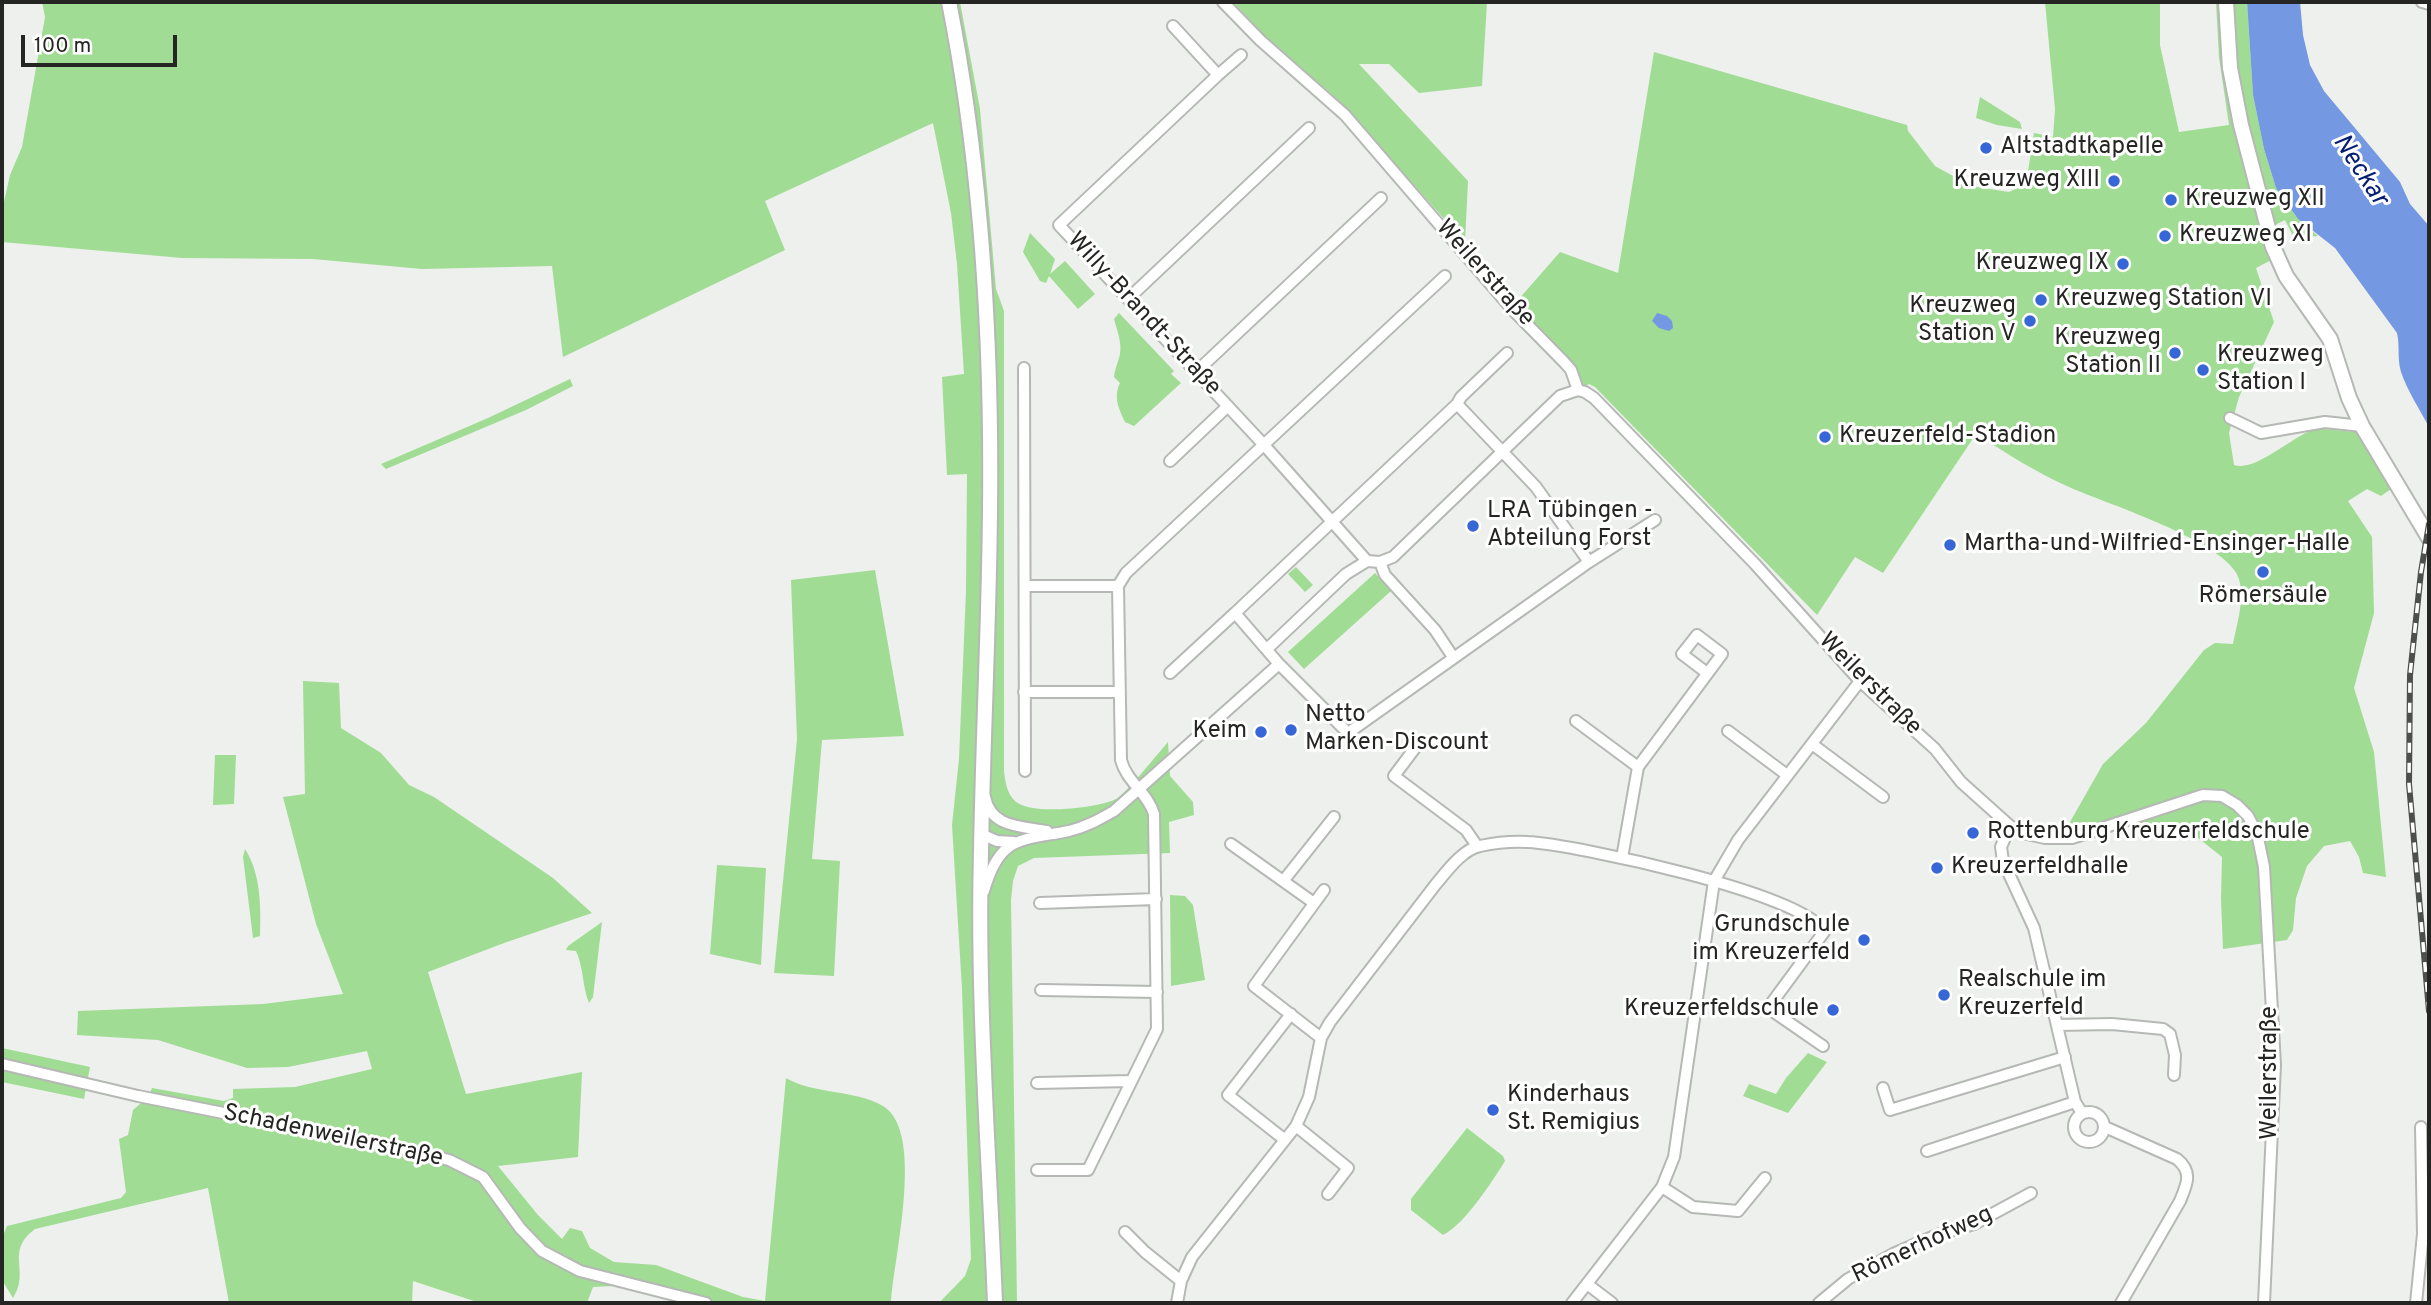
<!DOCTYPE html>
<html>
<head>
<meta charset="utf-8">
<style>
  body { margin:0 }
  #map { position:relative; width:2431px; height:1305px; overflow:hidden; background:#edf0ec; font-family:Overpass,sans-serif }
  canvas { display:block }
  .frame { position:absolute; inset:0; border:4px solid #252624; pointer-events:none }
  .scale { position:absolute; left:21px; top:35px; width:156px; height:32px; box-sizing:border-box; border:4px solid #252624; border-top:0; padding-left:9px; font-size:21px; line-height:24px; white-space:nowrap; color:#252624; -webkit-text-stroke:5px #fff; paint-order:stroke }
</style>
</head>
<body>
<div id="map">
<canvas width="2431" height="1305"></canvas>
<div class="frame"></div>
<div class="scale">100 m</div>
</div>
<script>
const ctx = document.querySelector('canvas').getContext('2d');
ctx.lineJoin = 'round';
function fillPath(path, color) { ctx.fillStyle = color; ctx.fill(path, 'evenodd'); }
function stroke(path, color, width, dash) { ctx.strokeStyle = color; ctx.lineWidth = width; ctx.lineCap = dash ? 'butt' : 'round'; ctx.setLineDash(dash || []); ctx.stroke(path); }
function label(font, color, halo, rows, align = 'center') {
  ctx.font = font + ' Overpass,sans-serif'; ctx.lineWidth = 6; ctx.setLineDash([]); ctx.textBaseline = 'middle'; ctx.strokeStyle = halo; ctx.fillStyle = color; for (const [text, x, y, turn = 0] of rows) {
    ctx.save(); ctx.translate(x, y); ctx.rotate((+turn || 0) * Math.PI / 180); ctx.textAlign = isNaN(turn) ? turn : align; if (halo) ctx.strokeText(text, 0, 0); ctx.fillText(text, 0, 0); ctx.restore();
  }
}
fillPath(new Path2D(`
  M 42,2 L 960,2 L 980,109 L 996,289 L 1004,311 L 1004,771 C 1005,781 1007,794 1015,801 C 1030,816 1098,808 1116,799 C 1125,795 1159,752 1168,742 L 1170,776 L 1193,802 L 1194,815 L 1169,822 L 1170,853 L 1034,858 L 1018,866 L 1013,881 L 1011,900 L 1017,1303 L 939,1303 L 965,1276 L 971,1259 L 962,989 L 952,825 L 959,759 L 966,591 L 967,474 L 947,475 L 942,377 L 964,374 L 957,264 L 951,213 L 933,123 L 765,201 L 785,250 L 563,357 L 552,266 L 422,269 L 313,259 L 182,258 L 2,242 L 2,211 L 10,175 L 22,147 L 45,17 Z
  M 1233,2 L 1487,2 L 1482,86 L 1419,93 L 1389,64 L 1359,64 L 1468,181 L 1465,242 L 1336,98 L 1263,34 Z
  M 2045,2 L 2160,2 L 2160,45 L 2179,132 L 2229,125 L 2219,57 L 2216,2 L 2247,2 L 2253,95 L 2264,149 L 2276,188 L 2298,219 L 2318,236 L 2294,238 L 2285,220 L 2271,227 L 2279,256 L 2256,268 L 2274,322 L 2239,397 L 2229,433 L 2234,465 C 2256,472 2291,437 2313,430 C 2325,427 2344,432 2357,432 L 2391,489 L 2381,496 L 2367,489 L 2348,501 L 2372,537 L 2374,613 L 2354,688 L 2374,752 L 2386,877 L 2363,873 L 2359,857 L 2350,841 L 2324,846 L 2307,866 L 2296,898 L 2293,930 L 2287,940 L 2223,949 L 2221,899 L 2222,857 L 2182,825 L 2152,826 L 2132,822 L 2127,817 L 2066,829 L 2103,764 L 2146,723 L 2204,650 L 2215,643 L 2233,644 C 2237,623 2248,590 2235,571 C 2213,538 2108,504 2069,487 C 2037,473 2006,453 1976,434 L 1883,573 L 1855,557 L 1817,615 L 1595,387 L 1589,384 L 1578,390 L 1571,370 L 1511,308 L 1560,252 L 1618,273 L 1654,52 L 1907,125 L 1908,131 L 1935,166 L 1971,186 L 2009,192 L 2026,184 L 2034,133 L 2053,137 L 2055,109 Z
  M 1980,97 L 2020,122 L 2022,129 L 1997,125 L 1976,118 Z
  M 1030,233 L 1055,259 L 1050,274 L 1065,261 L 1095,294 L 1078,309 L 1049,276 L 1046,283 L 1040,281 L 1023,252 Z
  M 1119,313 L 1174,371 L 1171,374 L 1181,383 L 1134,426 L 1125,422 C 1119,409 1113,397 1120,383 L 1114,377 C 1115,368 1118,363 1120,354 C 1122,343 1117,330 1114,319 Z
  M 570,379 L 573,386 L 526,410 L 386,469 L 381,464 L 488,418 Z
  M 1296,567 L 1313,585 L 1305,592 L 1288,574 Z
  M 875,570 L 904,736 L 822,740 L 812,859 L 840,861 L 834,976 L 774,973 L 797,739 L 791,580 Z
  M 1375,573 L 1391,591 L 1304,669 L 1288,652 Z
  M 303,681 L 339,683 L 341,728 L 381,753 L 409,785 L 434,797 L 553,878 L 592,913 L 504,943 L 428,972 L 466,1094 L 582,1072 L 578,1157 L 498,1166 L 538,1215 L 562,1239 L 570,1228 L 582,1231 L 590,1248 L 614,1262 L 656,1265 L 743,1297 L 765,1301 L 786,1078 C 816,1095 853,1089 883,1106 C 926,1132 893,1261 891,1303 L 706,1303 L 634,1285 L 593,1287 L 587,1303 L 480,1303 L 413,1281 L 412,1303 L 229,1303 L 208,1188 L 35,1229 C 4,1252 31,1271 13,1298 L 2,1280 L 2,1238 L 7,1226 L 121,1198 L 126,1192 L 119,1139 L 128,1135 L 133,1110 L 149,1096 L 152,1088 L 224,1101 L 233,1098 L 233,1089 L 295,1087 L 372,1069 L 367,1051 L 288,1067 L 247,1068 L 158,1040 L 77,1035 L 78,1011 L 263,1004 L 343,994 L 316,924 L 283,797 L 305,794 Z
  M 215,755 L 236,755 L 234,804 L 213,805 Z
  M 245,849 C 261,874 261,907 260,936 L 253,938 L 243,857 Z
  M 717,865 L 766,868 L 761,965 L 710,954 Z
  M 1170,895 L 1185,896 L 1193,905 L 1205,980 L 1171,986 Z
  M 602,922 L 593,997 L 589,1003 C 582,986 584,968 576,951 L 566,950 L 568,946 Z
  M 2,1048 L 90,1067 L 84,1099 L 2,1082 Z
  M 1808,1053 L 1827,1062 L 1788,1113 L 1743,1096 L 1749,1084 L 1776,1094 L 1786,1078 Z
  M 1467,1128 L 1503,1156 L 1505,1161 C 1492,1182 1464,1225 1443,1235 L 1411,1210 L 1411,1199 Z`), '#a0dc93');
fillPath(new Path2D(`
  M 2247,2 L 2300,2 L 2303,35 L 2310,65 L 2324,91 L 2400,182 L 2410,204 L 2429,226 L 2429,427 C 2420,410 2407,390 2401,372 C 2397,358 2400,346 2397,333 L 2335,248 L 2298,219 L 2276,188 L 2264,149 L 2253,95 Z
  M 1657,313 L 1667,316 L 1672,321 L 1673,328 L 1669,331 L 1659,328 L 1652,321 Z`), '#7598e2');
const minor = new Path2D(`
  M 1223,2 L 1260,40 L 1345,115 L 1511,308 L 1564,362 L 1571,370 L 1578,390 L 1585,392 L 1594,398 L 1755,564 L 1860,681 L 1935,749 L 1961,782 L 2010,826 L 2027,834 L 2045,838 L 2072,838 L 2203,795 L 2222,796 L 2237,805 L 2248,816 L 2257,833 L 2264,867 L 2275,1065 L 2264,1303
  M 2422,2 L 2429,4
  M 1173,26 L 1218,75
  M 1241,55 L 1218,75 L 1059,225 L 1264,445 L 1367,561 L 1380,562 L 1393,557 L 1560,396 L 1578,390
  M 1129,298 L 1309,128
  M 1507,353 L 1461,397 L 1457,404 L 1235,613 L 1279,664 L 1348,733 L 1589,562 L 1655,520
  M 1024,368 L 1025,771
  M 1196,372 L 1381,198
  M 1457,404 L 1536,487 L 1589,562
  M 2230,418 L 2261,433 L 2325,422 L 2362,426
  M 1170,461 L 1228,406
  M 1380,562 L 1385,575 L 1435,630 L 1453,657
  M 1025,586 L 1118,586
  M 1118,586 L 1126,573 L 1445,276
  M 1267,649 L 1346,574 L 1367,561
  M 1170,673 L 1235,613
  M 1024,692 L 1120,692
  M 1576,721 L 1638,767
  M 1728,731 L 1787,775
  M 1812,744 L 1883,797
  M 1415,748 L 1394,776 L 1466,830 L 1477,846
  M 985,797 C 991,828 1021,826 1047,831
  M 2010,826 L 2001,847 L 2003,861 L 2034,928 L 2075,1102 L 2082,1113
  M 981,834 L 997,841 L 1014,842
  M 1231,844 L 1314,903
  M 1622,858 L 1638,767 L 1722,654 L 1697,635 L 1682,654 L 1707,673
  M 1284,880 L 1334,817
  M 984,891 C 1000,835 1020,841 1069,831 C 1086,827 1100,819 1114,811 L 1279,664
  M 1040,903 L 1156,899
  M 1041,990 L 1157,992
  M 2057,1025 L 2112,1024 L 2163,1029 L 2170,1034 L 2175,1055 L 2174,1075
  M 1321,1038 L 1254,986 L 1324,890
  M 2,1064 L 138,1096 L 399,1148 L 449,1160 L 483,1177 L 520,1228 L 542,1251 L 580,1271 L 706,1303
  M 1037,1083 L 1130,1081
  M 1883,1088 L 1890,1110 L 2065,1057
  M2074 1127a15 15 0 1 1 30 0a15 15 0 1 1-30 0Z
  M 1296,1126 L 1348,1168 L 1328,1194
  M 2105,1127 L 2177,1159 C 2193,1172 2187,1184 2180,1201 L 2121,1303
  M 1285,1140 L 1228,1095 L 1291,1014
  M 1927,1151 L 2075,1102
  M 1037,1170 L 1088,1170 L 1157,1029 L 1154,814 C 1148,793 1126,781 1121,760 L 1118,586
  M 1662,1187 L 1693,1207 L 1738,1211 L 1765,1178
  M 1125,1232 L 1145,1252 L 1181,1281
  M 1587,1284 L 1612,1303
  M 1177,1303 L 1181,1281 L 1192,1257 L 1296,1126 L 1309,1097 L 1321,1038 L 1330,1022 L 1436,884 C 1447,871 1463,849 1480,846 C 1494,843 1513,841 1528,842 C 1573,844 1807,894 1824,932 L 1768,1008 L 1823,1046
  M 1572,1303 L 1662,1187 L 1674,1157 L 1714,881 L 1738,840 L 1860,681
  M 1819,1303 L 1848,1279 L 1893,1254 L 1937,1235 L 1974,1224 L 2031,1193
  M 2416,1303 L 2423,1234 L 2421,1127`);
const major = new Path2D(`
  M 949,2 C 982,169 992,340 990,510 C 989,624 983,738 981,851 C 977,1002 989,1153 995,1303
  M 2226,2 L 2230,68 L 2241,125 L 2273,247 L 2286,276 L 2330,339 L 2349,398 L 2362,426 L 2429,538`);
stroke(minor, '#b5b8b4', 14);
stroke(major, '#b5b8b4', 18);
stroke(minor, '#fff', 10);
stroke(major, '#fff', 14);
const rail = new Path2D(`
  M 2429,524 L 2421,572 L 2410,675 L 2409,784 L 2429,1011`);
stroke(rail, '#4d4f4c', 6);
stroke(rail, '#fff', 3.5, [10]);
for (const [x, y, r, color] of [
  [1986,148,7,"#3766d6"],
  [2114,181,7,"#3766d6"],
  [2171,200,7,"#3766d6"],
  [2165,236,7,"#3766d6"],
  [2123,264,7,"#3766d6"],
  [2041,300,7,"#3766d6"],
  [2030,321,7,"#3766d6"],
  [2175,353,7,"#3766d6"],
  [2203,370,7,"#3766d6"],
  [1825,437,7,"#3766d6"],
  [1473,526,7,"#3766d6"],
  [1950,545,7,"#3766d6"],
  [2263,572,7,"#3766d6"],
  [1291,730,7,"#3766d6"],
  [1261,732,7,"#3766d6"],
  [1973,833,7,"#3766d6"],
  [1937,868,7,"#3766d6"],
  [1864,940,7,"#3766d6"],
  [1944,995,7,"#3766d6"],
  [1833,1010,7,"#3766d6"],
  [1493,1110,7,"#3766d6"]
]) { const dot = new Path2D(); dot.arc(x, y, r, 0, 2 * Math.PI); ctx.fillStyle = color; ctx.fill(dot); stroke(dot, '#fff', 2.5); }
label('24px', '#252624', '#fff', [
  ["Altstadtkapelle",2000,148],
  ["Kreuzweg XIII",2100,181,"right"],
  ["Kreuzweg XII",2185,200],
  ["Kreuzweg XI",2179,236],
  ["Kreuzweg IX",2109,264,"right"],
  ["Kreuzweg Station VI",2055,300],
  ["Kreuzweg",2016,307,"right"],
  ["Station V",2016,335,"right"],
  ["Kreuzweg",2161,339,"right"],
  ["Station II",2161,367,"right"],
  ["Kreuzweg",2217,356],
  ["Station I",2217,384],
  ["Kreuzerfeld-Stadion",1839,437],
  ["LRA Tübingen -",1487,512],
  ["Abteilung Forst",1487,540],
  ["Martha-und-Wilfried-Ensinger-Halle",1964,545],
  ["Römersäule",2263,597,"center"],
  ["Netto",1305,716],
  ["Marken-Discount",1305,744],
  ["Keim",1247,732,"right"],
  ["Rottenburg Kreuzerfeldschule",1987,833],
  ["Kreuzerfeldhalle",1951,868],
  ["Grundschule",1850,926,"right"],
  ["im Kreuzerfeld",1850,954,"right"],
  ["Realschule im",1958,981],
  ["Kreuzerfeld",1958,1009],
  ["Kreuzerfeldschule",1819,1010,"right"],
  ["Kinderhaus",1507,1096],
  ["St. Remigius",1507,1124]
], 'left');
label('24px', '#252624', '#fff', [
  ["Weilerstraße",1484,274,48],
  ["Willy-Brandt-Straße",1143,315,47],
  ["Weilerstraße",1869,685,45],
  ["Weilerstraße",2271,1073,-90],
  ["Schadenweilerstraße",333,1137,12],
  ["Römerhofweg",1923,1246,-25]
]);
label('italic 26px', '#041e72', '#fff', [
  ["Neckar",2359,171,57]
]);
</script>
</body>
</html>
